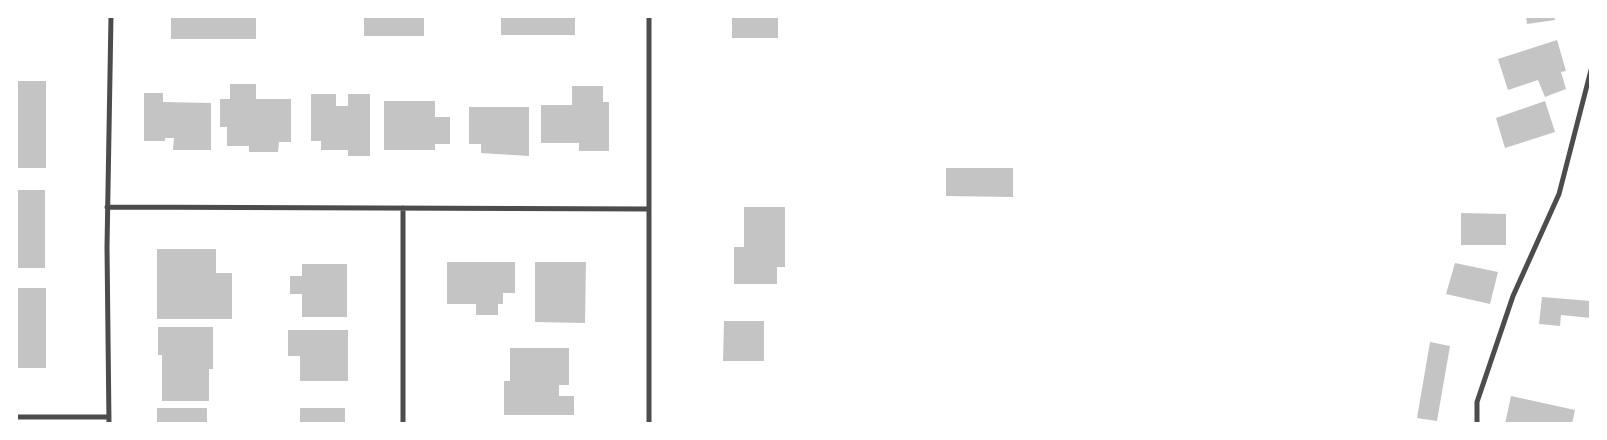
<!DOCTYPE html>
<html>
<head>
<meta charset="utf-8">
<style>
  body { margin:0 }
  #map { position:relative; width:1607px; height:440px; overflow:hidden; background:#fff; font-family:Lato,sans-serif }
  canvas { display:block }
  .frame { position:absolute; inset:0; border:18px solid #fff; pointer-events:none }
</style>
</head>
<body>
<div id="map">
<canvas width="1607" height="440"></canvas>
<div class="frame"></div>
</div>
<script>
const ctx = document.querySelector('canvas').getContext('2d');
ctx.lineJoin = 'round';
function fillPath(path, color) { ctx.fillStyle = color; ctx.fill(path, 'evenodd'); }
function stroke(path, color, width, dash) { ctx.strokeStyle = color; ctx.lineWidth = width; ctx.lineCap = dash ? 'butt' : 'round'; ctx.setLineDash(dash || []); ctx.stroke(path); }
fillPath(new Path2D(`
  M 171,16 L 256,16 L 256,39 L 171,39 Z
  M 364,16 L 424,16 L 424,36 L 364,36 Z
  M 501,16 L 575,16 L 575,35 L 501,35 Z
  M 732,16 L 778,16 L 778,38 L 732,38 Z
  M 1526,16 L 1554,16 L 1555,20 L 1527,24 Z
  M 1557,40 L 1566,71 L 1561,72 L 1566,89 L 1545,97 L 1538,80 L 1508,90 L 1498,59 Z
  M 16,81 L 46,81 L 46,168 L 16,168 Z
  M 230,84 L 256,84 L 256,99 L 291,99 L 291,142 L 279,142 L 278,152 L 249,152 L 249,146 L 227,146 L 227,127 L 220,127 L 220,99 L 230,99 Z
  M 572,86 L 603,86 L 603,102 L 609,102 L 609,151 L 579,151 L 579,143 L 541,143 L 541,105 L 572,105 Z
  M 144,93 L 163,93 L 163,102 L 211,103 L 211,150 L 173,150 L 174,138 L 165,138 L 165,141 L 144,141 Z
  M 311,94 L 336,94 L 336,106 L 348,106 L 348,94 L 370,94 L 370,156 L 348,156 L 348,150 L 321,150 L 321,141 L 311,141 Z
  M 384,101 L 435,101 L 435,117 L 450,117 L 450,144 L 435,144 L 435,150 L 384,150 Z
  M 1545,101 L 1555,132 L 1505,148 L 1496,118 Z
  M 469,107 L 529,107 L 529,156 L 481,153 L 481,144 L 469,144 Z
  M 946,168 L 1013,168 L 1013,197 L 946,196 Z
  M 16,190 L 45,190 L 45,268 L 16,268 Z
  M 744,207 L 785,207 L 785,267 L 777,267 L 777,284 L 734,284 L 734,247 L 744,247 Z
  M 1461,213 L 1506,214 L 1506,245 L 1461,245 Z
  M 157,249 L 216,249 L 216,273 L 232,273 L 232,319 L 157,319 Z
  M 447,262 L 515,262 L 515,293 L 503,293 L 503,304 L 498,304 L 498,315 L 476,315 L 476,304 L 447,304 Z
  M 535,262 L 586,262 L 585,323 L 535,322 Z
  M 1455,263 L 1498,272 L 1490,304 L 1446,294 Z
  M 302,264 L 347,264 L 347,317 L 302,317 L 302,294 L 290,294 L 290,276 L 302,276 Z
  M 16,288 L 46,288 L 46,368 L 16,368 Z
  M 1542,297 L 1591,301 L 1591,318 L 1561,315 L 1560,326 L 1539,324 Z
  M 724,321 L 764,321 L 764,361 L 723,361 Z
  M 158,327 L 213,327 L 213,369 L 209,369 L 209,401 L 162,401 L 162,355 L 158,355 Z
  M 288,330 L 348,330 L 348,381 L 300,381 L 300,356 L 288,356 Z
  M 1430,342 L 1450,346 L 1437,421 L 1417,418 Z
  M 510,348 L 569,348 L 569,385 L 559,385 L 559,396 L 574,396 L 574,415 L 504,415 L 504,381 L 510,381 Z
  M 1511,396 L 1575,410 L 1572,424 L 1505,424 Z
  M 157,408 L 207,408 L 207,424 L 157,424 Z
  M 300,408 L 345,408 L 345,424 L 300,424 Z`), '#c4c4c4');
stroke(new Path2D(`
  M 649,16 L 649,424
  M 107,207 L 649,209
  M 403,208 L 403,424
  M 16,417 L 109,417
  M 109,424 L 107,247 L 111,16
  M 1477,424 L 1477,402 L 1513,296 L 1559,194 L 1591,70`), '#4c4c4c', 5);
</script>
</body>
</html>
